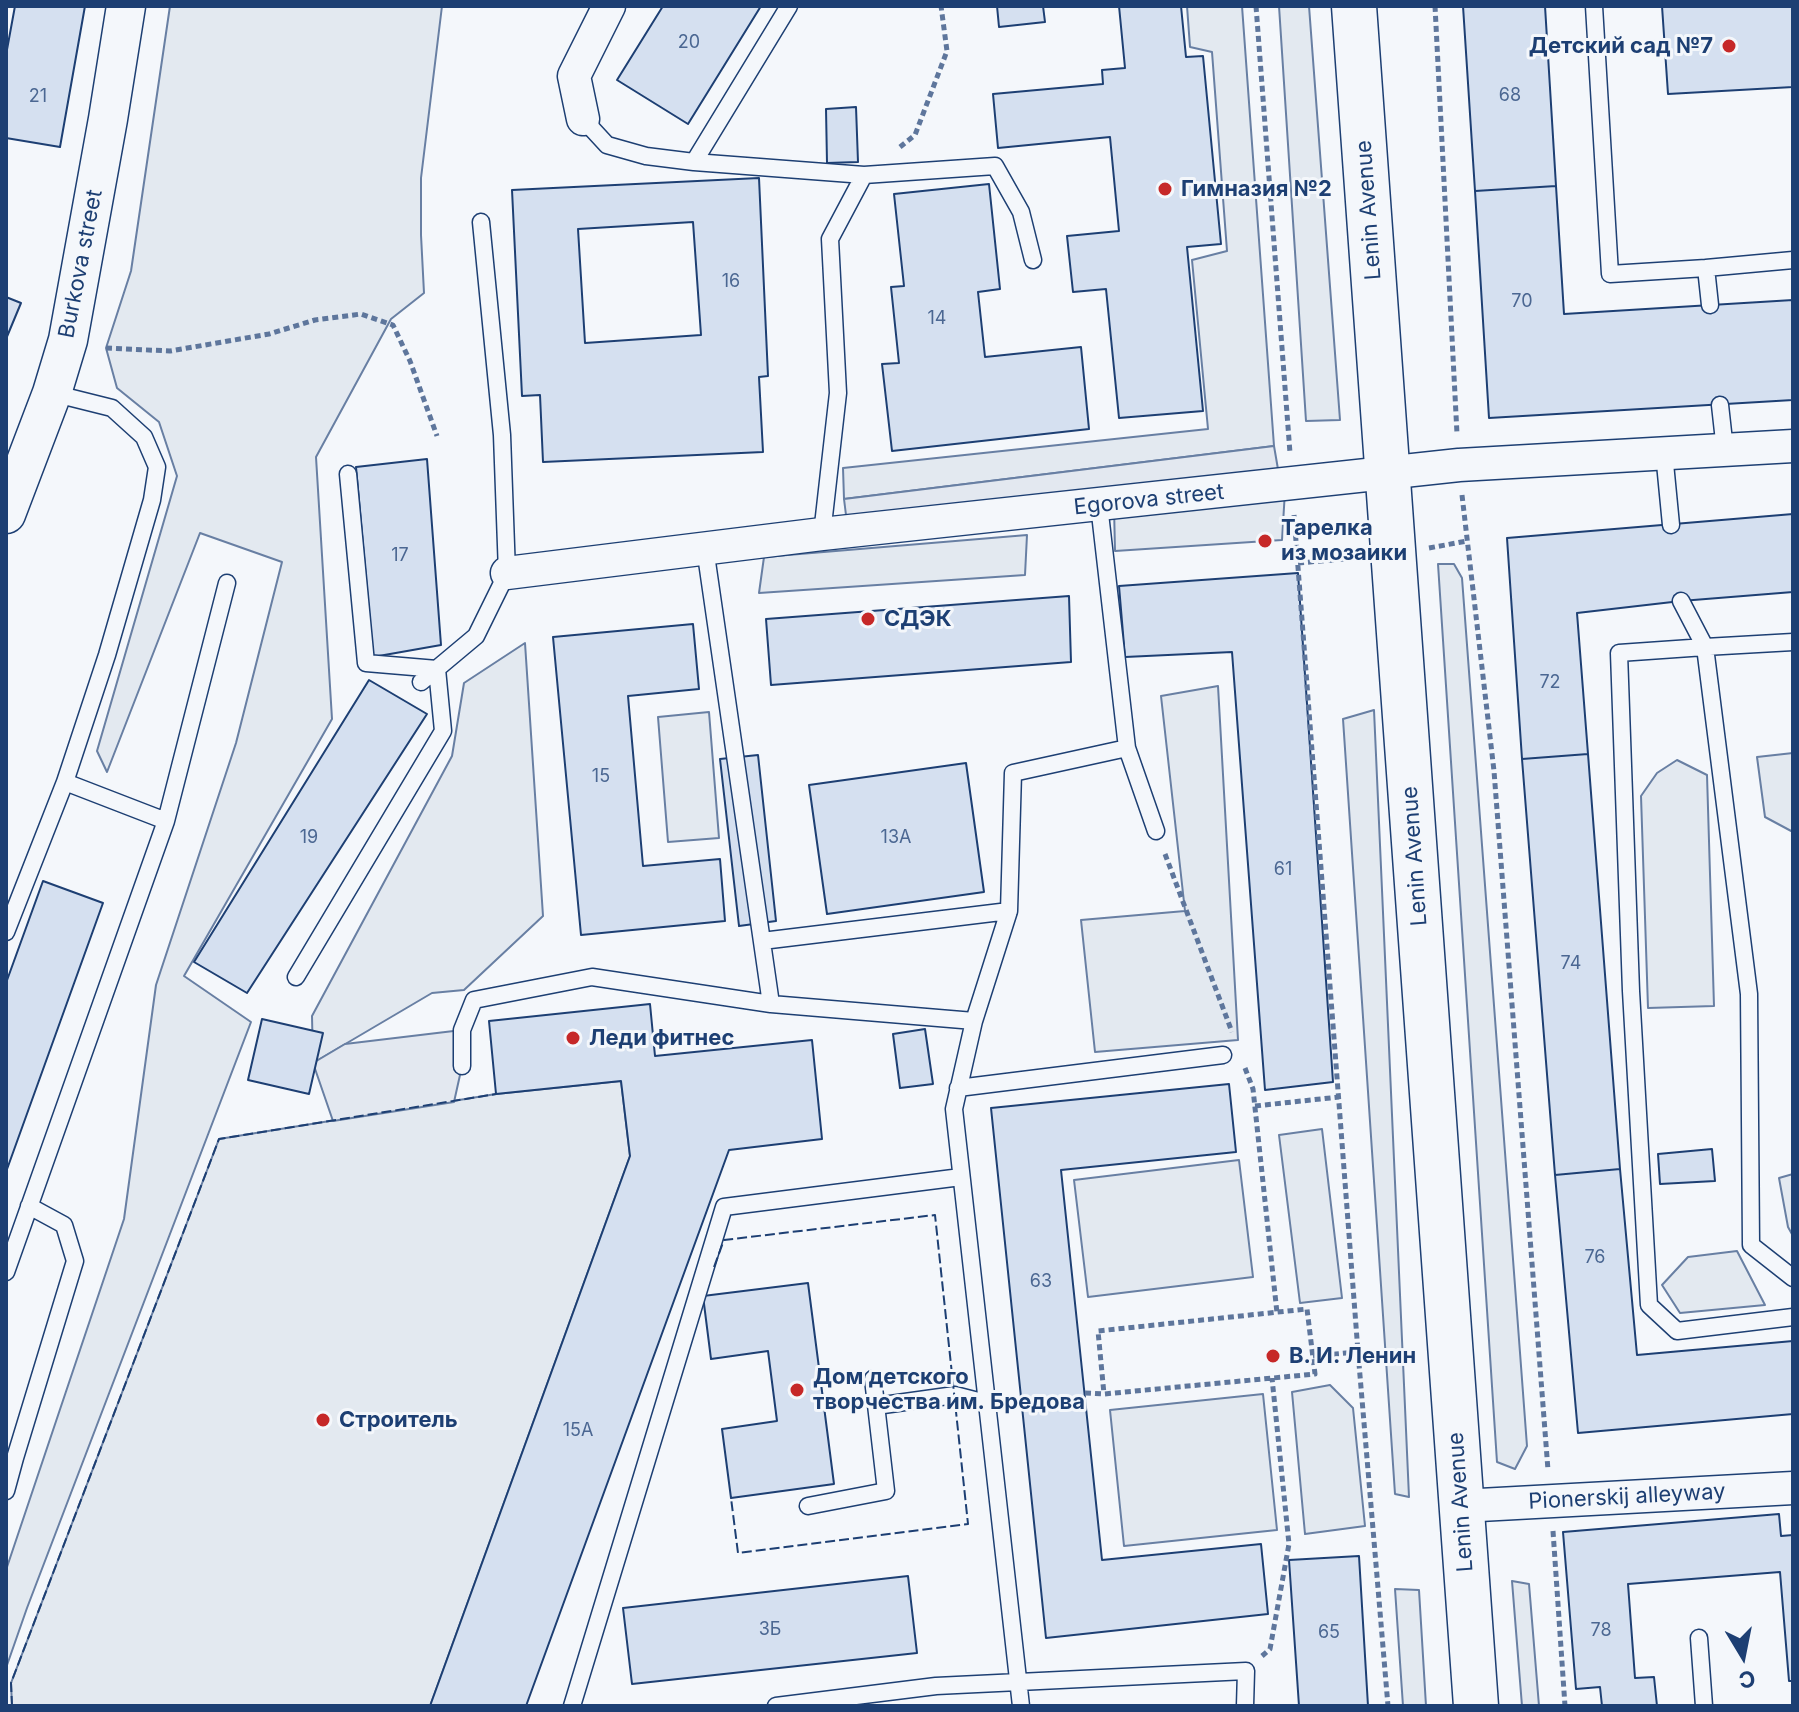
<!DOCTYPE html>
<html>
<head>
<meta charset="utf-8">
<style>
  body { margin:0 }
  #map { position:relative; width:1799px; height:1712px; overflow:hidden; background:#f4f7fb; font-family:Inter,sans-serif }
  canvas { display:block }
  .frame { position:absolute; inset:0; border:8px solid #1d3f73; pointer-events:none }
  .north { position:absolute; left:1703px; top:1616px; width:80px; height:80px; -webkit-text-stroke:6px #f4f7fb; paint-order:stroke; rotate:170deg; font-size:22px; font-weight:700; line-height:32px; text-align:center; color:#1d3f73 }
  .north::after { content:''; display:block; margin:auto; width:28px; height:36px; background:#1d3f73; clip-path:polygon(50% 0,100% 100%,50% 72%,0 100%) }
</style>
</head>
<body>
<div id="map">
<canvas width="1799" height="1712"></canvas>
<div class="frame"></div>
<div class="north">С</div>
</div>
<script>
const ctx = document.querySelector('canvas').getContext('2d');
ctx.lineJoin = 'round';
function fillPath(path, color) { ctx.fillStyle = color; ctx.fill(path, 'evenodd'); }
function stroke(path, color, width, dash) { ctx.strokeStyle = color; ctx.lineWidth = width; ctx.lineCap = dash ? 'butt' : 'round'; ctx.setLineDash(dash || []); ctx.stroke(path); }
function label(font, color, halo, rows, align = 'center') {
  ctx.font = font + ' Inter,sans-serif'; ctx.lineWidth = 6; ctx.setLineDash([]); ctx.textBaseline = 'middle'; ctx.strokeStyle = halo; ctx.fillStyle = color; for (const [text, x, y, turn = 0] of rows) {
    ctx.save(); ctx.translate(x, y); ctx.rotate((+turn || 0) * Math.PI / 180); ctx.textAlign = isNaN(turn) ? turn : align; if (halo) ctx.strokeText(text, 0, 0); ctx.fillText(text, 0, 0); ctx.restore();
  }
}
const green = new Path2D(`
  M 170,6 L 442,6 L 421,178 L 421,235 L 424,293 L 391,319 L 316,457 L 332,719 L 184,976 L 251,1022 L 27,1608 L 6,1668 L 6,1570 L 124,1219 L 156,985 L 236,743 L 282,562 L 200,533 L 107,772 L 97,751 L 177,476 L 159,422 L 117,388 L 106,348 L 131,271 Z
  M 1187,6 L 1242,6 L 1274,446 L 844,499 L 843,468 L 1208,429 L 1192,260 L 1227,251 L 1212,52 L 1190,47 Z
  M 1279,6 L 1309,6 L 1340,420 L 1306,421 Z
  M 1285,491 L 1282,540 L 1115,551 L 1114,507 Z
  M 1027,535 L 1025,575 L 759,593 L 764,557 Z
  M 1438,564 L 1454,564 L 1462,578 L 1527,1446 L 1515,1469 L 1497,1462 Z
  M 525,643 L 543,916 L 464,990 L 432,993 L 313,1063 L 312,1016 L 452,756 L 464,683 Z
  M 1218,686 L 1238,1040 L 1095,1052 L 1081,920 L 1185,911 L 1161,696 Z
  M 1374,710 L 1409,1497 L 1395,1494 L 1343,719 Z
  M 709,712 L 719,838 L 668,842 L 658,717 Z
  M 1793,753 L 1793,832 L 1765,817 L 1757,757 Z
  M 1677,760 L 1707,775 L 1714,1006 L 1648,1008 L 1641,796 L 1657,773 Z
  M 621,1081 L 630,1156 L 430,1706 L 12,1706 L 11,1683 L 219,1139 L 496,1094 Z
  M 1322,1129 L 1342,1298 L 1300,1303 L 1279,1135 Z
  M 1239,1160 L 1253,1277 L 1088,1297 L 1074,1180 Z
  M 1793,1174 L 1793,1236 L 1788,1227 L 1779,1178 Z
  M 1737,1251 L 1765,1305 L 1680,1313 L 1662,1285 L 1688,1257 Z
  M 1330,1385 L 1353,1408 L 1365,1526 L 1305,1534 L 1292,1392 Z
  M 1263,1394 L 1277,1530 L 1124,1546 L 1110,1410 Z
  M 1512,1581 L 1529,1584 L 1539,1706 L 1522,1706 Z
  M 1395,1589 L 1419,1590 L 1426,1706 L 1403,1706 Z`);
fillPath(green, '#e3e9f0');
stroke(green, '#687fa3', 2);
const parking = new Path2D(`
  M 1274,446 L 1279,475 L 847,523 L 844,499 Z
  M 462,1030 L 462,1066 L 454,1102 L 333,1121 L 313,1063 L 345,1044 Z`);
fillPath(parking, '#e3e8f0');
stroke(parking, '#687fa3', 2);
const building = new Path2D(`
  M 15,6 L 85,6 L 60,147 L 6,138 L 6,55 Z
  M 663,6 L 761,6 L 688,124 L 617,80 Z
  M 997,6 L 1043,6 L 1045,22 L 999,27 Z
  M 1119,6 L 1181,6 L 1186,57 L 1203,56 L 1221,244 L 1187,247 L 1203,411 L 1119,418 L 1106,289 L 1073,292 L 1067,236 L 1119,231 L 1110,137 L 998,148 L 993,94 L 1103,84 L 1102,70 L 1125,68 Z
  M 1463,6 L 1545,6 L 1556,186 L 1475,191 Z
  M 1662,6 L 1793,6 L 1793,87 L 1668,94 Z
  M 856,107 L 858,162 L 827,163 L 826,109 Z
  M 759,178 L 768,376 L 759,377 L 763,452 L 543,462 L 540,395 L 522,396 L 512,190 ZM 693,222 L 701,335 L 585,343 L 578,229 Z
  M 989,184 L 1000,289 L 978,292 L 985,357 L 1081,347 L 1089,429 L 892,451 L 882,364 L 899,363 L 891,287 L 904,286 L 894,194 Z
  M 1556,186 L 1564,314 L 1793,300 L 1793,400 L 1489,418 L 1475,191 Z
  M 6,297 L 21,303 L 6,339 Z
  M 427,459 L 441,645 L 373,657 L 356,467 Z
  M 1793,514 L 1793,592 L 1681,601 L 1577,613 L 1588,754 L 1522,759 L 1507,538 Z
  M 1298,573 L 1333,1082 L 1265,1090 L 1232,652 L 1125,657 L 1119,586 Z
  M 1069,596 L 1071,662 L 771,685 L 766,619 Z
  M 693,624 L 699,689 L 628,696 L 643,866 L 720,859 L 725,921 L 581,935 L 553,637 Z
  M 369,680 L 427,714 L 247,993 L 194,962 Z
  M 1588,754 L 1620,1169 L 1555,1175 L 1522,759 Z
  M 758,755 L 776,921 L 739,926 L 720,759 Z
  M 966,763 L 984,892 L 827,914 L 809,785 Z
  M 43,881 L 103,903 L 6,1172 L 6,983 Z
  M 650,1004 L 655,1056 L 812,1040 L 822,1139 L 729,1150 L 526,1706 L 430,1706 L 630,1156 L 621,1081 L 496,1094 L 489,1021 Z
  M 262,1019 L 323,1033 L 309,1094 L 248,1080 Z
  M 925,1029 L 933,1084 L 900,1088 L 893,1034 Z
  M 1229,1084 L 1236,1152 L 1061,1170 L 1102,1560 L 1261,1544 L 1268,1614 L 1046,1638 L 991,1108 Z
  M 1712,1149 L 1715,1181 L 1660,1184 L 1658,1154 Z
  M 1620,1169 L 1637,1355 L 1793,1341 L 1793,1414 L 1578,1433 L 1555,1175 Z
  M 808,1283 L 834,1484 L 731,1498 L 722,1429 L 777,1421 L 768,1351 L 711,1359 L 703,1296 Z
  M 1779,1514 L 1781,1536 L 1793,1535 L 1793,1681 L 1789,1681 L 1780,1572 L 1628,1584 L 1635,1678 L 1654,1677 L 1657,1706 L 1602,1706 L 1600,1687 L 1576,1689 L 1563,1532 Z
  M 1359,1556 L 1368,1706 L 1299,1706 L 1289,1560 Z
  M 908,1576 L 917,1653 L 632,1684 L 623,1608 Z`);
fillPath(building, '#d5e0f0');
stroke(building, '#1d3f73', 2);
const service = new Path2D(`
  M 1594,6 L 1610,274 L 1706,268
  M 583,119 L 607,145 L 646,156 L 694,162 L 864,175 L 995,166 L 1021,212 L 1033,260
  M 694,162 L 789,6
  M 1710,305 L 1706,268 L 1793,260
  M 1720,405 L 1725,450
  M 1664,453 L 1671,525
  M 822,534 L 838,393 L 830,239 L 864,175
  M 705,548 L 771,1004
  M 1681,601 L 1705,647 L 1619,653 L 1631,991 L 1649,1305 L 1677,1331 L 1793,1317
  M 1793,642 L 1705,647 L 1749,994 L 1751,1245 L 1793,1278
  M 421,682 L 476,636 L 507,573 L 502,435 L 481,222
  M 1127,748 L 1156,831
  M 166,821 L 227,583
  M 6,932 L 65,782 L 107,655 L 152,500 L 157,467 L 144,437 L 112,408 L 52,393
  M 762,941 L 1009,911
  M 296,977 L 443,731 L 437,669 L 366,663 L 348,474
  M 462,1066 L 462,1030 L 474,1000 L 592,977 L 771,1004 L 974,1021
  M 958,1088 L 1223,1055
  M 6,1272 L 166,821 L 65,782
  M 876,1406 L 955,1395 L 986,1403
  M 6,1491 L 15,1458 L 75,1261 L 64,1225 L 29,1206
  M 808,1506 L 886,1491 L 873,1379
  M 1699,1638 L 1704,1706
  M 572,1706 L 724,1207 L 961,1177
  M 776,1706 L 936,1686 L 1246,1671 L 1245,1706
  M 1021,1706 L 954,1109 L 974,1021 L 1009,911 L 1013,773 L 1127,748 L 1099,505`);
const minor = new Path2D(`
  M 583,119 L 574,76 L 609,6
  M 507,573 L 822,534 L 1459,465 L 1793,446
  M 1461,1506 L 1793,1488`);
const tertiary = new Path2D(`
  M 6,514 L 52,393 L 68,340 L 108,119 L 126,6`);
const primary = new Path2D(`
  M 1354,6 L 1476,1706`);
stroke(service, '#1d3f73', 19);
stroke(minor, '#1d3f73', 35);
stroke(tertiary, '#1d3f73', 41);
stroke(primary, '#1d3f73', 47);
stroke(new Path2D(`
  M 1256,6 L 1290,453
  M 1435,6 L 1457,434
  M 900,147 L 915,135 L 947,51 L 941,6
  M 106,348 L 170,351 L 269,334 L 315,320 L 361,314 L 393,325 L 410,361 L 437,436
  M 1462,495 L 1494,771 L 1548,1470
  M 1294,515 L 1358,1352 L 1388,1706
  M 1429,548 L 1467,541
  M 1298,563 L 1356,558
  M 1165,854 L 1232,1032
  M 1245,1068 L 1253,1089 L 1277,1313
  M 1255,1106 L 1339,1097
  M 1313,1356 L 1358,1352
  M 1085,1393 L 1104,1394 L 1315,1374 L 1307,1309 L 1098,1331 L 1104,1394
  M 1553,1531 L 1565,1706
  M 1262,1656 L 1270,1649 L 1289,1544 L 1272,1378`), '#5e769c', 5, [6, 4]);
stroke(service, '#f4f7fb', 16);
stroke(minor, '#f4f7fb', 32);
stroke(tertiary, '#f4f7fb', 38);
stroke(primary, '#f4f7fb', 44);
stroke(new Path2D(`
  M 714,1267 L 724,1240 L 935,1215 L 968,1524 L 738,1553 L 731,1498
  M 12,1706 L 11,1683 L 219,1139 L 496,1094`), '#1d3f73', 2, [10, 4]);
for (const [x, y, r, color] of [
  [1729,46,8,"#c62828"],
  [1165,189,8,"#c62828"],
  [1265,541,8,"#c62828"],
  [868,619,8,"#c62828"],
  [573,1038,8,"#c62828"],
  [1273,1356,8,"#c62828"],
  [797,1390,8,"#c62828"],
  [323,1420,8,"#c62828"]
]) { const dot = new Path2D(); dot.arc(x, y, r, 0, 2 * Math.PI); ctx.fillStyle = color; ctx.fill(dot); stroke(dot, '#f4f7fb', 3); }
label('18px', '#4b6792', null, [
  ["20",689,43],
  ["68",1510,96],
  ["21",38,97],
  ["16",731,282],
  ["70",1522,302],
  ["14",937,319],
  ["17",400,556],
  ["72",1550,683],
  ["15",601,777],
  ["19",309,838],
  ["13А",896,838],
  ["61",1283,870],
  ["74",1571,964],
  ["76",1595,1258],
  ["63",1041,1282],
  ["15А",578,1431],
  ["3Б",770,1630],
  ["78",1601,1631],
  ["65",1329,1633]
]);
label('bold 22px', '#1d3f73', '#f4f7fb', [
  ["Детский сад №7",1713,46,"right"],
  ["Гимназия №2",1181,189],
  ["Тарелка",1281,528],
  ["из мозаики",1281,553],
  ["СДЭК",884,619],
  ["Леди фитнес",589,1038],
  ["В. И. Ленин",1289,1356],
  ["Дом детского",813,1377],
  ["творчества им. Бредова",813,1402],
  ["Строитель",339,1420]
], 'left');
label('22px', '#1d3f73', '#f4f7fb', [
  ["Lenin Avenue",1369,210,-94],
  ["Burkova street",81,264,-79],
  ["Egorova street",1149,500,-6],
  ["Lenin Avenue",1415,856,-94],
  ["Pionerskij alleyway",1627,1497,-3],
  ["Lenin Avenue",1461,1502,-94]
]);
</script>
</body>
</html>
